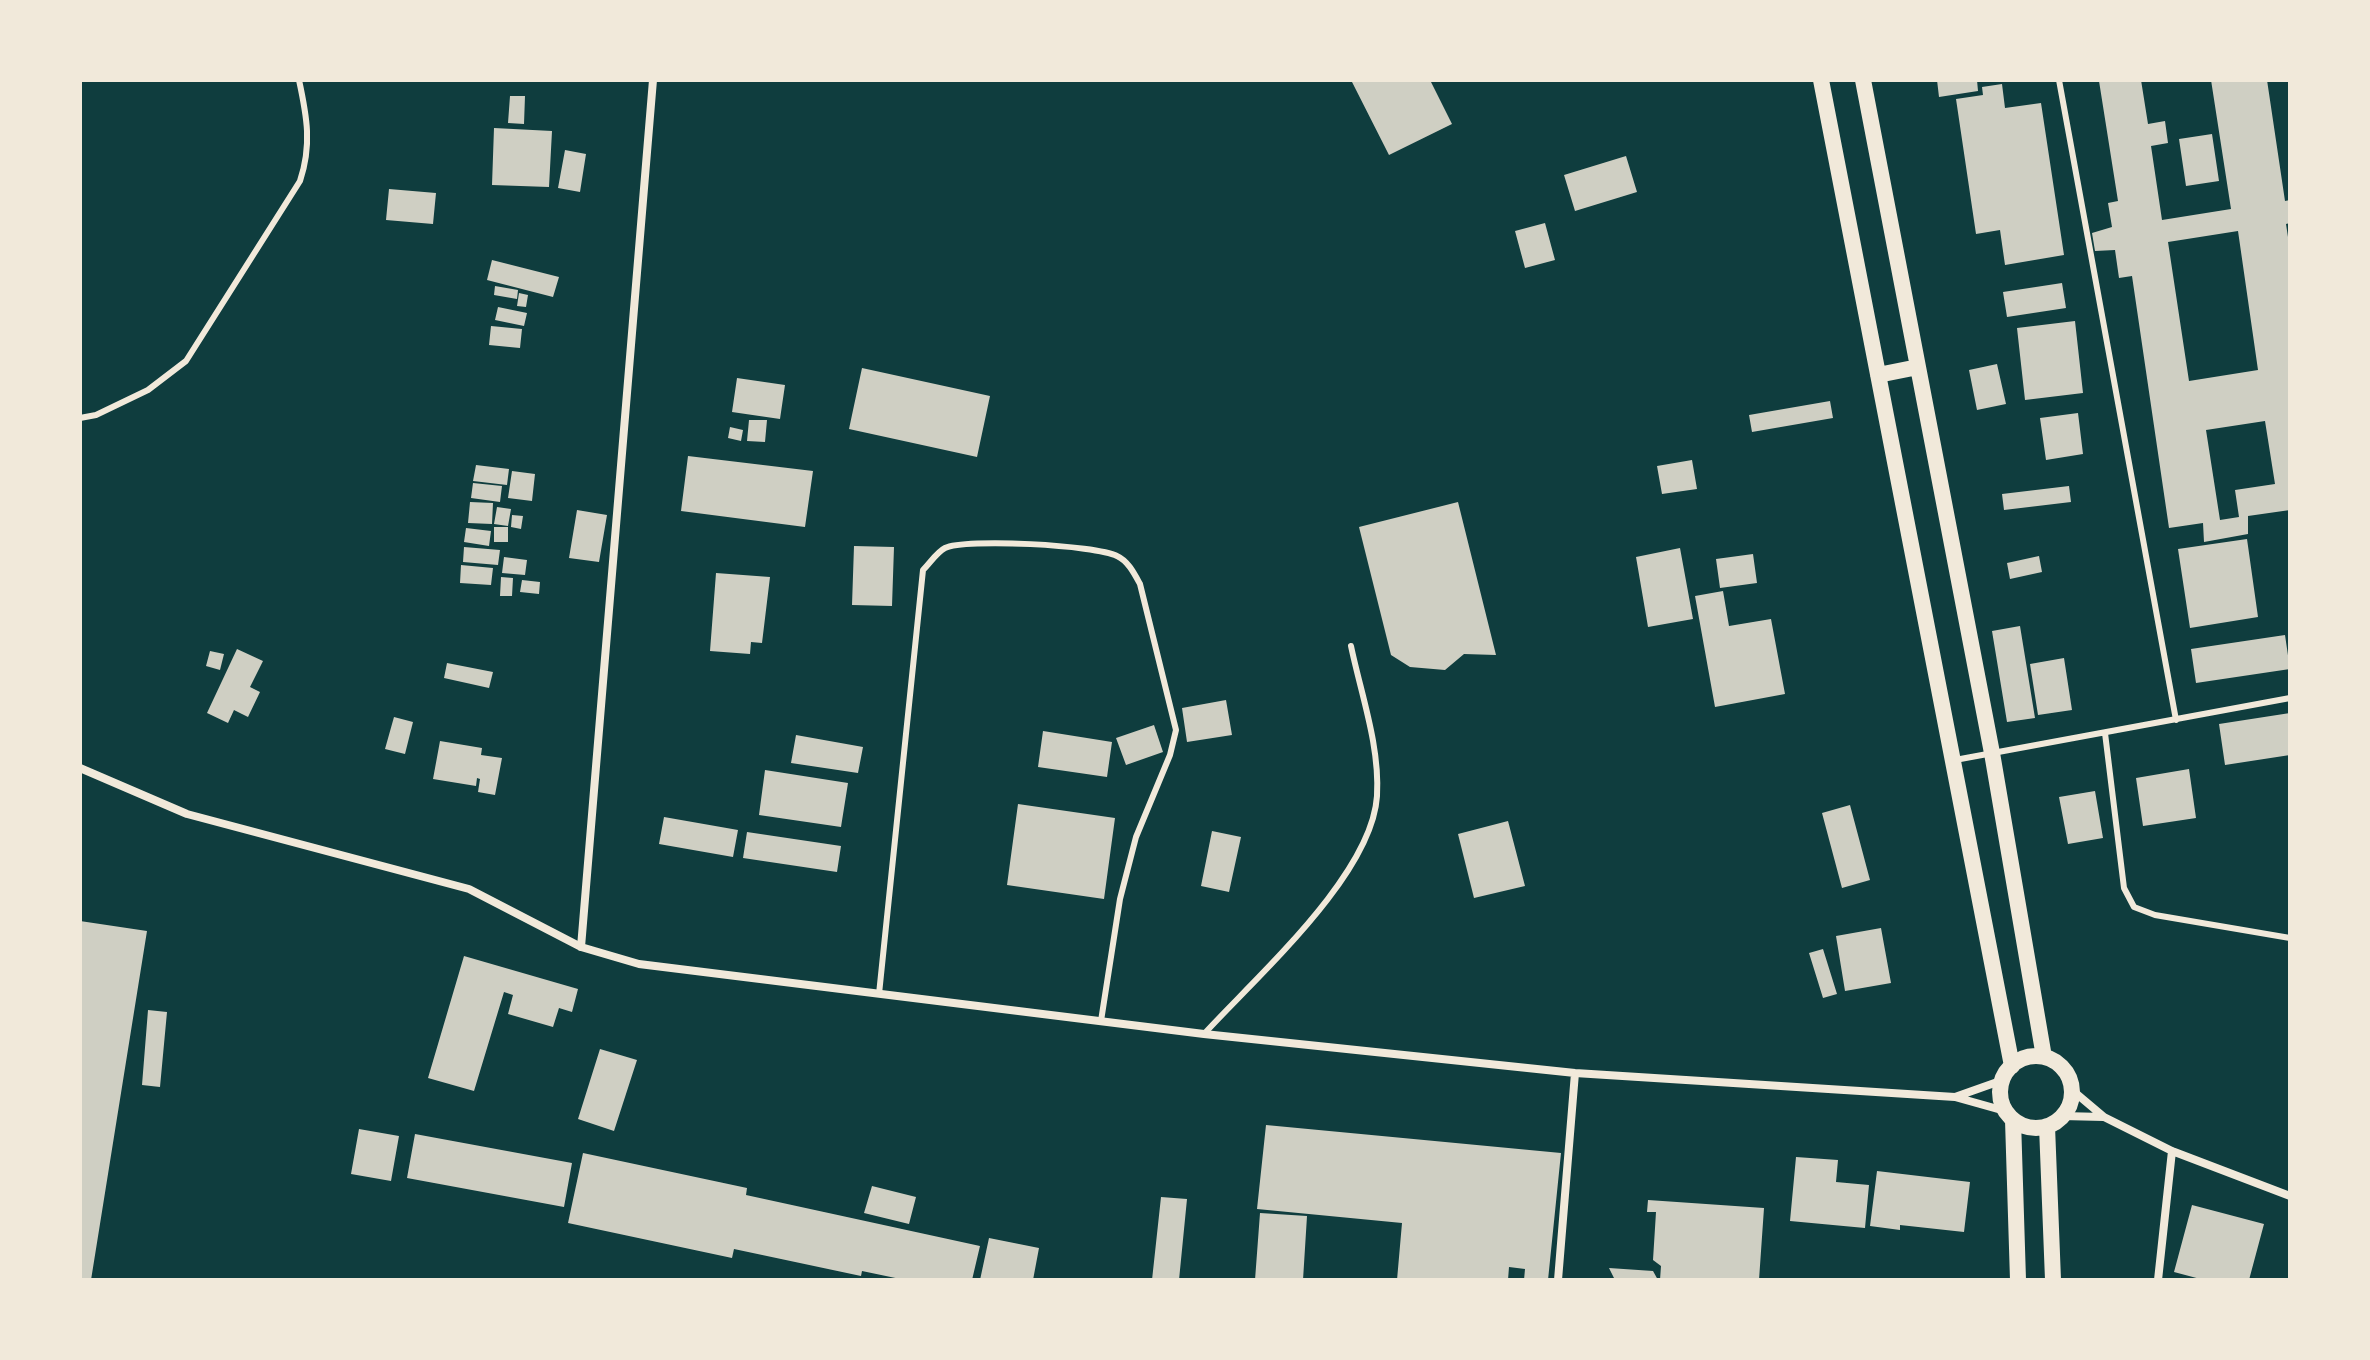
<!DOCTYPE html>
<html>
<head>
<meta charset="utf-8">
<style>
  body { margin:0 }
  #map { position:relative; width:2370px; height:1360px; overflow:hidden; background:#0f3d3e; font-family:Poppins,sans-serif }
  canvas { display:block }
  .frame { position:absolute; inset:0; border:82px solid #f1e9da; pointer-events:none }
</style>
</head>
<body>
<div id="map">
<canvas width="2370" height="1360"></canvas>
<div class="frame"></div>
</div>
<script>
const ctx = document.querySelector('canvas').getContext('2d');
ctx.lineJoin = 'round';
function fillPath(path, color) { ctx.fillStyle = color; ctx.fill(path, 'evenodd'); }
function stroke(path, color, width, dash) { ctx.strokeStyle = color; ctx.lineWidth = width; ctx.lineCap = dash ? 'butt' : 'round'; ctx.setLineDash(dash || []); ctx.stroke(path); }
fillPath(new Path2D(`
  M 1351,80 L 1430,80 L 1452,124 L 1389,155 Z
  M 1937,80 L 1977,80 L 1978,91 L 1939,97 Z
  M 2141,80 L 2148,124 L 2165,121 L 2168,143 L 2151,146 L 2162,220 L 2231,209 L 2211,80 L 2267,80 L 2285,201 L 2290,200 L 2290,223 L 2286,224 L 2290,250 L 2290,510 L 2248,516 L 2248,534 L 2204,542 L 2203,523 L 2169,528 L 2132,276 L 2119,278 L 2115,250 L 2095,251 L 2092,233 L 2112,227 L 2108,203 L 2118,201 L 2099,81 ZM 2238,231 L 2258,370 L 2189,381 L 2168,242 ZM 2265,421 L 2275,484 L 2235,490 L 2239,517 L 2220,520 L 2206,430 Z
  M 2002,84 L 2005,108 L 2041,103 L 2064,255 L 2005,265 L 2000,230 L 1976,234 L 1956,99 L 1983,95 L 1982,87 Z
  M 510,96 L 525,96 L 524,124 L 508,123 Z
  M 494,128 L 552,131 L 549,187 L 492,185 Z
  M 2212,134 L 2219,181 L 2186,186 L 2179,139 Z
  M 565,150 L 586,154 L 580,192 L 558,188 Z
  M 1626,156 L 1637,192 L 1575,211 L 1564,175 Z
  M 389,189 L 436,193 L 433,224 L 386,220 Z
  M 1545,223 L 1555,260 L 1525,268 L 1515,231 Z
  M 492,260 L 559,277 L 553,297 L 487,280 Z
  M 2062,283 L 2066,308 L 2007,317 L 2003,292 Z
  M 495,286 L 518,290 L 517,299 L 494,295 Z
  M 519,293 L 528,295 L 526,307 L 517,306 Z
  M 498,307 L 527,313 L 524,326 L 495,320 Z
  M 2075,321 L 2083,393 L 2025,400 L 2017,328 Z
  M 491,326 L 522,329 L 520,348 L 489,345 Z
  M 1997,364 L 2006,404 L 1977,410 L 1969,370 Z
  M 862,368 L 990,396 L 977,457 L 849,429 Z
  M 737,378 L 785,385 L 780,419 L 732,412 Z
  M 1830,401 L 1833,418 L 1752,432 L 1749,415 Z
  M 2078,413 L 2083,454 L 2046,460 L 2040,418 Z
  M 749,420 L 767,420 L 765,442 L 747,441 Z
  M 730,427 L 743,430 L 741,441 L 728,438 Z
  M 688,456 L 813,471 L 805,527 L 681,511 Z
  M 1692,460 L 1697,489 L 1662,494 L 1657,466 Z
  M 476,465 L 509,469 L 507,485 L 473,481 Z
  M 512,471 L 535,474 L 532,501 L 508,498 Z
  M 473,483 L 502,486 L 500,502 L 471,498 Z
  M 2069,486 L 2071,502 L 2004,510 L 2002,494 Z
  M 470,502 L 493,503 L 492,524 L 468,523 Z
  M 1458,502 L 1496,655 L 1464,654 L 1445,670 L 1410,667 L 1391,655 L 1359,527 Z
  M 497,507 L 511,509 L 508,526 L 494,524 Z
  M 577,510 L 607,515 L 599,562 L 569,558 Z
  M 512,515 L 523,516 L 521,529 L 511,527 Z
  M 494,527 L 508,527 L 508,542 L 494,542 Z
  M 466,528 L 491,531 L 489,546 L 464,542 Z
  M 2247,539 L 2258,617 L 2190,628 L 2178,549 Z
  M 854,546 L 894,547 L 892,606 L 852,605 Z
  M 464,547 L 500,550 L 498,565 L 463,562 Z
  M 1680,548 L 1693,619 L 1648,627 L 1636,557 Z
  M 1753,554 L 1757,583 L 1720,588 L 1716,559 Z
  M 2039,556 L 2042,572 L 2010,579 L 2007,563 Z
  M 504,557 L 527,560 L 525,575 L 502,573 Z
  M 461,565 L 493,568 L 491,585 L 460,583 Z
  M 716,573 L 770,577 L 762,643 L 751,642 L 750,654 L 710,651 Z
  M 501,577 L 513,578 L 512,596 L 500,596 Z
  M 522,580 L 540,582 L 539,594 L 520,592 Z
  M 1723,591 L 1729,626 L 1771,619 L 1785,694 L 1715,707 L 1695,596 Z
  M 2020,626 L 2035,718 L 2007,722 L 1992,631 Z
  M 2285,635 L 2290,669 L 2196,683 L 2191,649 Z
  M 237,649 L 263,661 L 250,687 L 260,692 L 248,717 L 234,710 L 228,723 L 207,713 Z
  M 210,651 L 224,654 L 220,670 L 206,666 Z
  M 2064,658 L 2072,710 L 2038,715 L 2030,664 Z
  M 447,663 L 493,672 L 489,688 L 444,678 Z
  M 1226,700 L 1232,735 L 1187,742 L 1182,708 Z
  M 2290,713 L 2290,755 L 2225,765 L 2219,724 Z
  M 394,717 L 413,722 L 405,754 L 385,749 Z
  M 1154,725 L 1163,752 L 1126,765 L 1116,738 Z
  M 1043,731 L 1112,742 L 1107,777 L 1038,767 Z
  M 796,735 L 863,747 L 858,773 L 791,763 Z
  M 440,741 L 482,748 L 481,755 L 502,758 L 495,795 L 478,792 L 480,779 L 477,778 L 476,786 L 433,779 Z
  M 2189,769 L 2196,818 L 2143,826 L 2136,778 Z
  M 765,770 L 848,783 L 841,827 L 759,815 Z
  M 2095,791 L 2103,838 L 2068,844 L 2059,797 Z
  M 1018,804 L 1115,818 L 1104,899 L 1007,885 Z
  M 1850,805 L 1870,880 L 1842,888 L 1822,813 Z
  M 664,817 L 738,830 L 733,857 L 659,844 Z
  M 1508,821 L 1525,886 L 1474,898 L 1458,834 Z
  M 1212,831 L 1241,837 L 1229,892 L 1201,886 Z
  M 747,832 L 841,846 L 837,872 L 743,858 Z
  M 80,921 L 147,931 L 91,1280 L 80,1280 Z
  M 1881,928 L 1891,983 L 1845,991 L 1836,936 Z
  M 1823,949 L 1837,994 L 1823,998 L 1809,953 Z
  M 464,956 L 578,989 L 572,1012 L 559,1008 L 553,1027 L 508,1014 L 513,995 L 504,992 L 474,1091 L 428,1078 Z
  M 148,1010 L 167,1012 L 160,1087 L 142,1085 Z
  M 600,1049 L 637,1060 L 614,1131 L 578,1119 Z
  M 1266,1125 L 1561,1153 L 1548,1280 L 1524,1280 L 1525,1269 L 1509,1267 L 1508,1280 L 1397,1280 L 1402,1223 L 1257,1209 Z
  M 359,1129 L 399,1136 L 391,1181 L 351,1174 Z
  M 415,1134 L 572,1163 L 564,1207 L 407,1178 Z
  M 583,1153 L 747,1188 L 746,1195 L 980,1246 L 972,1280 L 905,1280 L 862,1271 L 861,1276 L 734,1249 L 732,1258 L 568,1223 Z
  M 1796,1157 L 1838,1160 L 1836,1182 L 1869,1185 L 1865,1228 L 1790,1221 Z
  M 1877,1171 L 1970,1182 L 1964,1232 L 1900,1225 L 1900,1230 L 1870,1226 Z
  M 872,1186 L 916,1197 L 909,1224 L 864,1213 Z
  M 1161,1197 L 1187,1199 L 1179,1280 L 1152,1280 Z
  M 1648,1200 L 1764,1208 L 1759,1280 L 1660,1280 L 1661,1266 L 1653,1260 L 1656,1212 L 1647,1212 Z
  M 2192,1205 L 2264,1224 L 2249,1280 L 2204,1280 L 2174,1272 Z
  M 1260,1213 L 1307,1216 L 1303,1280 L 1255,1280 Z
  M 989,1238 L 1039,1248 L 1033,1280 L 980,1280 Z
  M 1609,1268 L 1653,1271 L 1658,1280 L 1615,1280 Z`), '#cfcfc3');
stroke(new Path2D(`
  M 2059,80 L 2176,720
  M 80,418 L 96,415 L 148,390 L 186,361 L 300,181 C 312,145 307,117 299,80
  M 2105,733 L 2124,888 L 2134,907 L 2155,915 L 2290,938
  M 1955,760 L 2290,698
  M 879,994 L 923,570 C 930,563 937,552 945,548 C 965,538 1096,545 1117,556 C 1128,561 1134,573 1140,584 L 1176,730 L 1170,755 L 1136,837 L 1120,899 L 1101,1021
  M 1204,1034 C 1257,976 1372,875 1377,796 C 1380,746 1361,694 1351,646`), '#f1e9da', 6);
stroke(new Path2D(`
  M 80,768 L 187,814 L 469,889 L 581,947 L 639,964 L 1204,1034 L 1575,1073 L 1955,1097
  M 581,947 L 653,80
  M 2003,1080 L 1955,1097 L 2005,1111
  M 2062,1116 L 2104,1117 L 2072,1090
  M 2104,1117 L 2172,1151 L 2290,1196
  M 1558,1280 L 1575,1073
  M 2158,1280 L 2172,1151`), '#f1e9da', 8);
stroke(new Path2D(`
  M 1821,80 L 2012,1066
  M 1863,80 L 1992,753 L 2044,1057
  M 1878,375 L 1918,367
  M2000 1092a36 36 0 1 1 72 0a36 36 0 1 1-72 0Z
  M 2013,1120 L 2018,1280
  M 2047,1126 L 2053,1280`), '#f1e9da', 16);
</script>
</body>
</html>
